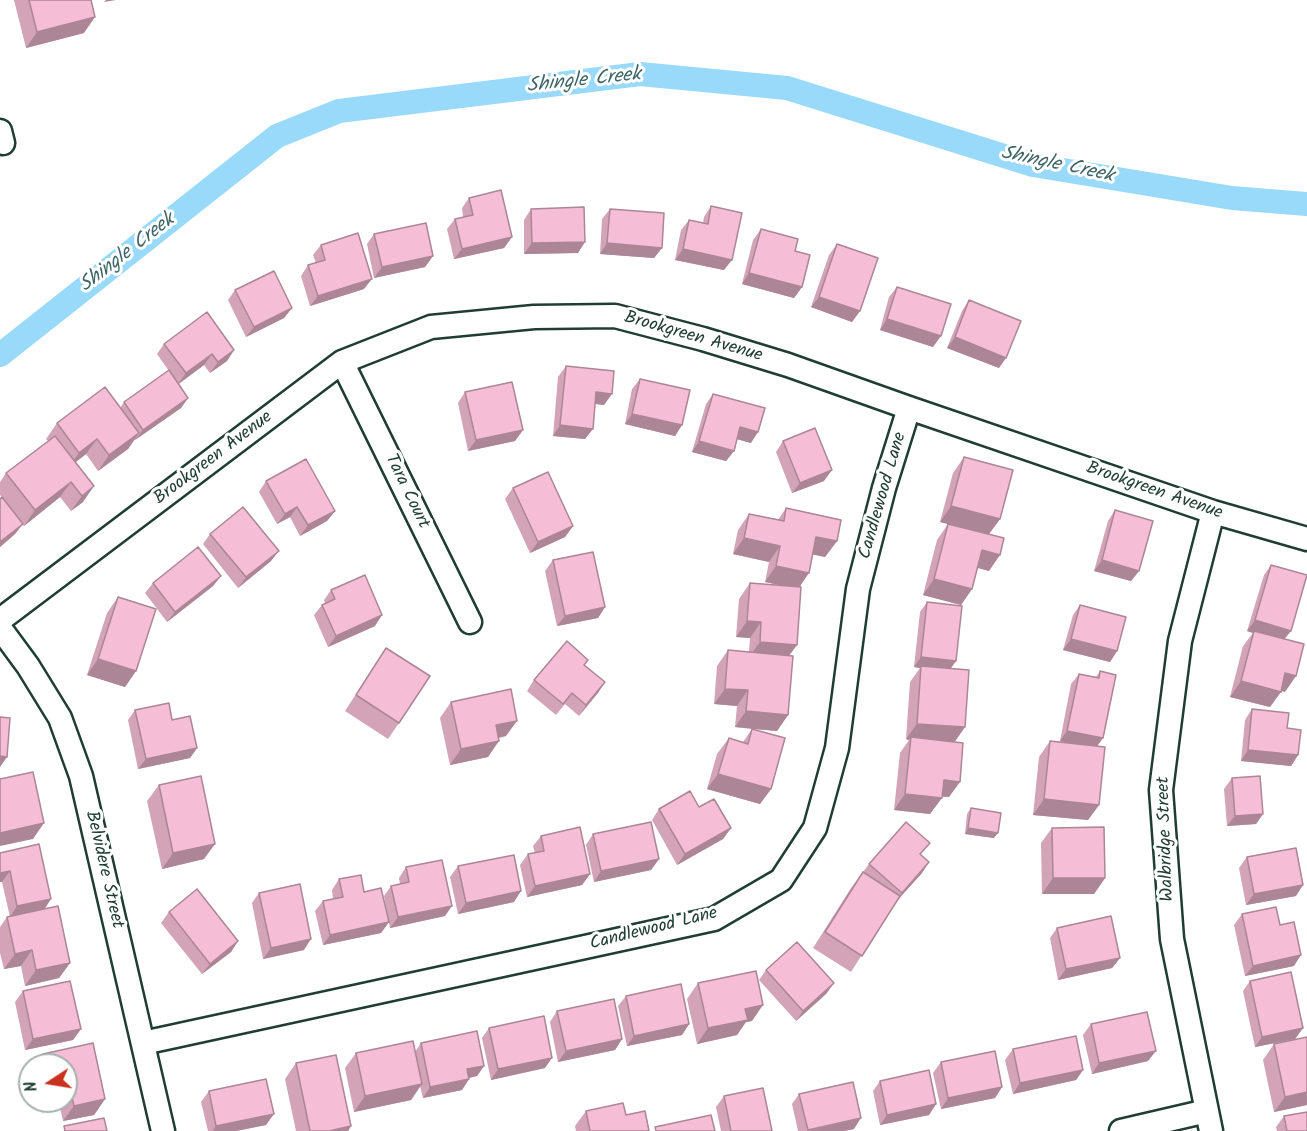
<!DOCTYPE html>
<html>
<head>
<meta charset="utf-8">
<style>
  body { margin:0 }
  #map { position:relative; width:1307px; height:1131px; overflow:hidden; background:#fff; font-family:Kalam,sans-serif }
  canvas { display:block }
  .north { position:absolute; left:18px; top:1053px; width:60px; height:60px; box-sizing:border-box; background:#fff; border:2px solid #a5b1ae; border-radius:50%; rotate:258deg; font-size:16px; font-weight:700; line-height:24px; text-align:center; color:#1f3d34 }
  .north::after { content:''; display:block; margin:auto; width:21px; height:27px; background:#c8321e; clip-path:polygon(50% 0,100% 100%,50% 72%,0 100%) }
</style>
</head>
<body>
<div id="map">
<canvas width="1307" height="1131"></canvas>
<div class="north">N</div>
</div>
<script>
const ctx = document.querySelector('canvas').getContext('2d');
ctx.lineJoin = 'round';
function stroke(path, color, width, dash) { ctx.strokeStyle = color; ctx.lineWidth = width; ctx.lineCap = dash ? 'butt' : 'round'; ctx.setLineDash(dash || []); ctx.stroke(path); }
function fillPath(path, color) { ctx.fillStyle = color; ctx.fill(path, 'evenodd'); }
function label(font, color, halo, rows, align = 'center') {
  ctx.font = font + ' Kalam,sans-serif'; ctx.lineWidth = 6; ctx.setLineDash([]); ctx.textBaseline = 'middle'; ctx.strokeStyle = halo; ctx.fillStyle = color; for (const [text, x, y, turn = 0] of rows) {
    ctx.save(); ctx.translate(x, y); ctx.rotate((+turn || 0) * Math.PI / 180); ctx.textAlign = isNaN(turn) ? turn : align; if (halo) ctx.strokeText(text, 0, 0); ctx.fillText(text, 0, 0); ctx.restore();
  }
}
stroke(new Path2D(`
  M 0,355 L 277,136 L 339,111 L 640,74 L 787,88 L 1033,165 L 1232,198 L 1307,204`), '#99dafb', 24);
const minor = new Path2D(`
  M 0,131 L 3,143
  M 342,362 L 470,622
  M 0,620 L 342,362 L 431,327 L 534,317 L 615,316 L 703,339 L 788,365 L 909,408 L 1213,512 L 1307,539
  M 0,628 L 28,666 L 60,718 L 81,776 L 163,1131
  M 143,1043 L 714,919 L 781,880 L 815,828 L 837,748 L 858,589 L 884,488 L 909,408
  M 1121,1131 L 1207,1111
  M 1211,1131 L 1172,939 L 1161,790 L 1180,641 L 1213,512`);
stroke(minor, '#1f3d34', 27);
stroke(minor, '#fff', 22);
fillPath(new Path2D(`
  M 14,0 L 91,0 L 84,33 L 26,48 Z
  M 469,198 L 512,237 L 504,248 L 454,259 L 447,229 L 455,219 L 463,217 L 462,208 Z
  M 711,206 L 724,270 L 675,260 L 681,230 L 689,220 L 703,223 L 704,217 Z
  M 531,209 L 578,253 L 524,254 L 524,220 Z
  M 610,209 L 662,248 L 654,258 L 600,254 L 602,219 Z
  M 761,229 L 795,251 L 802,287 L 794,298 L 742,284 L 753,240 Z
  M 374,234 L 433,256 L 425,267 L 374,278 L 367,244 Z
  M 837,244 L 860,311 L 852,322 L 811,307 L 829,255 Z
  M 321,245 L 364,289 L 310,306 L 301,276 L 308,265 L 316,263 L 313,255 Z
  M 897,287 L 933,347 L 880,330 L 889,297 Z
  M 235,290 L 292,308 L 284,318 L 246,337 L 228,300 Z
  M 969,300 L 999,368 L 947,348 L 962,311 Z
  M 164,344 L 234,350 L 227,361 L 210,373 L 204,365 L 179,384 L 188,398 L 181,408 L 135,440 L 135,439 L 128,449 L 98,471 L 86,454 L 76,462 L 83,502 L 71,511 L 60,497 L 24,526 L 22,524 L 15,534 L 0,547 L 0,499 L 2,497 L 0,495 L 0,482 L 6,473 L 48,441 L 46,439 L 57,423 L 120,408 L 124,402 L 169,371 L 157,354 Z
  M 566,366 L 604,405 L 595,404 L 585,439 L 553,436 L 558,377 Z
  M 640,379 L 682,425 L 675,436 L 625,424 L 632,389 Z
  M 465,392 L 523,430 L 515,441 L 468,451 L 458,403 Z
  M 713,394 L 751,443 L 737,439 L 734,451 L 726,461 L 692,452 L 706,404 Z
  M 783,441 L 824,481 L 792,493 L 776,452 Z
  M 964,457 L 1000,519 L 989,534 L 940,522 L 953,473 Z
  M 266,481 L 335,511 L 327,521 L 300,536 L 290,517 L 277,524 L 259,492 Z
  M 513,488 L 573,526 L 565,537 L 530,553 L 505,499 Z
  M 786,508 L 837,541 L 825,557 L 813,554 L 800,587 L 789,655 L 788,715 L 777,731 L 753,729 L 771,789 L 760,804 L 707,789 L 717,754 L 729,738 L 743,742 L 752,729 L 735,727 L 737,706 L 714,704 L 717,666 L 728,650 L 749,652 L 750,638 L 736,637 L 739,599 L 750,583 L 780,585 L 765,582 L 769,562 L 733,554 L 738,530 L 749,514 L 778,520 Z
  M 1115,510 L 1139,571 L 1131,581 L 1094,571 L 1108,521 Z
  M 948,524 L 989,571 L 978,568 L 972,589 L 961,605 L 923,595 L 937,540 Z
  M 210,534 L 271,561 L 238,588 L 203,544 Z
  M 553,560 L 605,607 L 598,618 L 557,626 L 545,571 Z
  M 1271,565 L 1285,639 L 1285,692 L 1281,690 L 1270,707 L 1230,697 L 1243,646 L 1253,633 L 1247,631 L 1264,575 Z
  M 221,576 L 213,586 L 167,622 L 145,593 L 153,583 Z
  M 331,590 L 375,626 L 328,647 L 314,615 L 322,605 L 325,603 L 324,600 Z
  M 118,597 L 136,671 L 125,687 L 87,675 L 107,613 Z
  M 927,602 L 956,661 L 951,668 L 965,727 L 954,742 L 949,797 L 942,797 L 930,814 L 894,810 L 900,753 L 909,740 L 906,739 L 910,682 L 920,668 L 914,667 L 920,612 Z
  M 1080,605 L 1117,651 L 1110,662 L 1063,650 L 1073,615 Z
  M 386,648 L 399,723 L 388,739 L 345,711 Z
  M 585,665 L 605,682 L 579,716 L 565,704 L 556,715 L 527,691 L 534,680 Z
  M 1100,671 L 1103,738 L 1097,746 L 1099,805 L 1088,820 L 1033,815 L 1039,757 L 1050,741 L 1066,742 L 1060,741 L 1071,684 L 1079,674 L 1096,677 Z
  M 451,702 L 506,736 L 498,738 L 488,757 L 450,765 L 440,718 Z
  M 1252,709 L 1287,728 L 1298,755 L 1291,766 L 1241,761 L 1245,720 Z
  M 135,710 L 172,720 L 197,748 L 190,758 L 138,769 L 128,720 Z
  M 1232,778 L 1263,814 L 1256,824 L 1227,826 L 1224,789 Z
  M 159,785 L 204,859 L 162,869 L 147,801 Z
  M 699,807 L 731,828 L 723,839 L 677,865 L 652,820 L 659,809 Z
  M 971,808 L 994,838 L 965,834 L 967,814 Z
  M 1052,828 L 1105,878 L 1094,894 L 1042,894 L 1041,843 Z
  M 593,834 L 659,859 L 651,870 L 594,882 L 586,845 Z
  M 541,836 L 590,874 L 582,885 L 527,897 L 520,865 L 528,854 L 535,853 L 533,846 Z
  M 0,853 L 51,899 L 10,917 L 2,882 Z
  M 921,855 L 922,873 L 894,904 L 851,972 L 813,948 L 851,888 L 869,864 Z
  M 1247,857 L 1296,896 L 1246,905 L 1239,868 Z
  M 458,866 L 514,902 L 458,914 L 450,877 Z
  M 406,867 L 445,916 L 390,928 L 384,896 L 391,886 L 400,884 L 399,878 Z
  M 339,879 L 389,922 L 381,933 L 323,945 L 315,911 L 323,901 L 333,899 L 332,890 Z
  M 259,893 L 304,950 L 263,959 L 252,903 Z
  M 169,912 L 238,941 L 231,952 L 202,974 L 161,923 Z
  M 1242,914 L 1280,925 L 1294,966 L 1245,976 L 1234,925 Z
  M 7,917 L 70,963 L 59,978 L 25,986 L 21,966 L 4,969 L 0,953 L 0,927 Z
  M 1057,928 L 1120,958 L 1112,968 L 1058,980 L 1050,938 Z
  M 766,970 L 834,983 L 826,994 L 796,1021 L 759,980 Z
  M 1250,981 L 1303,1028 L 1295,1039 L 1255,1047 L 1243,991 Z
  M 698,983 L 752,1021 L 746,1022 L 737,1035 L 697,1044 L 687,999 Z
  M 23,991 L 81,1029 L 73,1040 L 25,1050 L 15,1002 Z
  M 626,996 L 689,1024 L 682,1035 L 627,1046 L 618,1006 Z
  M 557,1011 L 622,1039 L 615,1050 L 558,1062 L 550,1022 Z
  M 1091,1024 L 1148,1061 L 1092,1074 L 1083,1035 Z
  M 489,1028 L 545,1068 L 491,1080 L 482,1038 Z
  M 93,1043 L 105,1099 L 94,1115 L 63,1121 L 59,1103 L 40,1107 L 39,1101 L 66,1101 L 66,1065 L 36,1065 L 43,1054 Z
  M 421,1043 L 484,1066 L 477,1076 L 469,1078 L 469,1079 L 462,1090 L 423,1098 L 420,1086 L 411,1100 L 354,1112 L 345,1068 L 356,1053 L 415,1052 Z
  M 1274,1044 L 1307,1105 L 1274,1112 L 1263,1060 Z
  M 1013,1049 L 1083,1070 L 1076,1080 L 1013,1094 L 1005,1060 Z
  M 941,1062 L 1002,1087 L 995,1098 L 941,1109 L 933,1073 Z
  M 296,1063 L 351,1126 L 348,1131 L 296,1131 L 285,1079 Z
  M 880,1081 L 936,1104 L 929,1115 L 880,1125 L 873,1091 Z
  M 209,1091 L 266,1125 L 236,1131 L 208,1131 L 201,1102 Z
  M 799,1094 L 854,1129 L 844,1131 L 798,1131 L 792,1104 Z
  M 724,1096 L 772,1131 L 721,1131 L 716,1107 Z
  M 586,1111 L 626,1115 L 649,1131 L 576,1131 L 575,1126 Z
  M 1284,1116 L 1307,1131 L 1277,1131 L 1276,1127 Z`), '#d3a3b8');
fillPath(new Path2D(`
  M 106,0 L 116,0 L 104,2 Z
  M 95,17 L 84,33 L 26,48 L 37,32 Z
  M 512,237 L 504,248 L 454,259 L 462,249 Z
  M 585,242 L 578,253 L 524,254 L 532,243 Z
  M 607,243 L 662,248 L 654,258 L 600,254 Z
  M 683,249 L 732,260 L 724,270 L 675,260 Z
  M 433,256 L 425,267 L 374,278 L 382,267 Z
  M 749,273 L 802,287 L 794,298 L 742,284 Z
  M 372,279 L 364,289 L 310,306 L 318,296 Z
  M 819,297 L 860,311 L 852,322 L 811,307 Z
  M 292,308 L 284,318 L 246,337 L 254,327 Z
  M 887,319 L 941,336 L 933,347 L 880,330 Z
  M 955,337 L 1006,358 L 999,368 L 947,348 Z
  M 234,350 L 227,361 L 210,373 L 218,362 Z
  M 212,354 L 204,365 L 178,384 L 186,373 Z
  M 596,392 L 612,394 L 604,405 L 589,403 Z
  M 188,398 L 181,408 L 135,440 L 143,430 Z
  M 632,414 L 682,425 L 675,436 L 625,424 Z
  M 560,425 L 593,429 L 585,439 L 553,436 Z
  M 740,427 L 758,432 L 751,443 L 733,438 Z
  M 523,430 L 515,441 L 468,451 L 476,440 Z
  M 139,433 L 128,449 L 98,471 L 109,455 Z
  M 97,439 L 86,454 L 68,468 L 79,453 Z
  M 699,441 L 734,451 L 726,461 L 692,452 Z
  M 832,470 L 824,481 L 792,493 L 800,483 Z
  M 71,482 L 60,497 L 24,526 L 35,510 Z
  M 94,486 L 83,502 L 71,511 L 82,496 Z
  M 951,506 L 1000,519 L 989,534 L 940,522 Z
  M 297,507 L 290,517 L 277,524 L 285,514 Z
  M 335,511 L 327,521 L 300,536 L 308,525 Z
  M 23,524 L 15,534 L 0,547 L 0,542 Z
  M 573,526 L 565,537 L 530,553 L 538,542 Z
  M 816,537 L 837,541 L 825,557 L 805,553 Z
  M 744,538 L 780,546 L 769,562 L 733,554 Z
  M 982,550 L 1000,555 L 989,571 L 971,566 Z
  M 279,551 L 271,561 L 238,588 L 246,577 Z
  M 1102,560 L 1139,571 L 1131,581 L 1094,571 Z
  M 776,566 L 809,573 L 798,589 L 765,582 Z
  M 221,576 L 213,586 L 167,622 L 175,612 Z
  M 934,579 L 972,589 L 961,605 L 923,595 Z
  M 605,607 L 598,618 L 557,626 L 565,616 Z
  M 382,615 L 375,626 L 328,647 L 336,636 Z
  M 1255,620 L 1291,631 L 1283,641 L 1254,631 L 1253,633 L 1247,631 Z
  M 747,621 L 761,622 L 750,638 L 736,637 Z
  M 1071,639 L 1117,651 L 1110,662 L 1063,650 Z
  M 760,642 L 797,645 L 786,660 L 749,657 Z
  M 921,657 L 956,661 L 948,672 L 921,666 L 920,668 L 914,667 Z
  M 98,659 L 136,671 L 125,687 L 87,675 Z
  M 1285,673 L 1296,676 L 1285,692 L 1274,689 Z
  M 1241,681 L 1281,692 L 1270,707 L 1230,697 Z
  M 605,682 L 598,693 L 579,716 L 586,705 Z
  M 725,689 L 748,690 L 737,706 L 714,704 Z
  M 746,711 L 788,715 L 777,731 L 735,727 Z
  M 517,721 L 506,736 L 485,741 L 496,725 Z
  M 917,724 L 965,727 L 954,743 L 911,737 L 909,740 L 906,739 Z
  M 1067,731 L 1103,738 L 1095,749 L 1060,741 Z
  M 499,741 L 488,757 L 450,765 L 461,749 Z
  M 197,748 L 190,758 L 138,769 L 146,759 Z
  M 1248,750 L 1298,755 L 1291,766 L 1241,761 Z
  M 0,756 L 7,757 L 0,767 Z
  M 718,774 L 771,789 L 760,804 L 707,789 Z
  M 944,780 L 960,782 L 949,797 L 933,795 Z
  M 905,794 L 942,798 L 930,814 L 894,810 Z
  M 1044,799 L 1099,805 L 1088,820 L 1033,815 Z
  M 1263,814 L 1256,824 L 1227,826 L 1235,816 Z
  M 44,823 L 33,839 L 0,846 L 0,833 Z
  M 731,828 L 723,839 L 677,865 L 685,854 Z
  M 968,828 L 998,833 L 994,838 L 965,834 Z
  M 215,844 L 204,859 L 162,869 L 173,853 Z
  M 659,859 L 651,870 L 594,882 L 601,871 Z
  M 929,862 L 922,873 L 894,904 L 902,893 Z
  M 10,871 L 2,882 L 0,882 L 0,873 Z
  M 590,874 L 582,885 L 527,897 L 535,886 Z
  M 1053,878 L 1105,878 L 1094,894 L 1042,894 Z
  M 1303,885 L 1296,896 L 1246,905 L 1254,894 Z
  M 521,891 L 514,902 L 458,914 L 466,903 Z
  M 51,899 L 44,910 L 10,917 L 17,906 Z
  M 452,906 L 445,916 L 390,928 L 398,917 Z
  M 389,922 L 381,933 L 323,945 L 330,935 Z
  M 311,939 L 304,950 L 263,959 L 271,948 Z
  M 238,941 L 231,952 L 202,974 L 210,964 Z
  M 32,950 L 21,966 L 4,969 L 15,954 Z
  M 1301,955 L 1294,966 L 1245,976 L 1253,966 Z
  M 1120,958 L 1112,968 L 1058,980 L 1066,969 Z
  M 70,963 L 59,978 L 25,986 L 36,970 Z
  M 834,983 L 826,994 L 796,1021 L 803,1011 Z
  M 763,1005 L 752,1021 L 746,1022 L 737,1035 L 697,1044 L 708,1028 L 745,1009 Z
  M 689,1024 L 682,1035 L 627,1046 L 634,1036 Z
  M 1303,1028 L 1295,1039 L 1255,1047 L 1262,1037 Z
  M 81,1029 L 73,1040 L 25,1050 L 33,1039 Z
  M 622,1039 L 615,1050 L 558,1062 L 566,1051 Z
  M 1156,1051 L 1148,1061 L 1092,1074 L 1099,1063 Z
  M 552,1058 L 545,1068 L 491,1080 L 498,1069 Z
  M 484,1066 L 477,1076 L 459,1080 L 467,1069 Z
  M 1083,1070 L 1076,1080 L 1013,1094 L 1020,1083 Z
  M 469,1079 L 462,1090 L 423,1098 L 430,1087 Z
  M 422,1084 L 411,1100 L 354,1112 L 365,1096 Z
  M 1002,1087 L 995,1098 L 941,1109 L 948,1098 Z
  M 1307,1092 L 1307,1105 L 1274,1112 L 1285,1097 Z
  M 105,1099 L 94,1115 L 63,1121 L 74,1106 Z
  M 44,1101 L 61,1101 L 59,1103 L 40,1107 Z
  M 936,1104 L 929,1115 L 880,1125 L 887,1115 Z
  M 274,1114 L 266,1125 L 236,1131 L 213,1131 L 216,1126 Z
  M 861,1118 L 854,1129 L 844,1131 L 808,1131 Z
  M 351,1126 L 348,1131 L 329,1131 Z`), '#ac8596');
const building = new Path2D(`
  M 29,0 L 91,0 L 95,17 L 37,32 Z
  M 501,190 L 512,237 L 462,249 L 455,219 L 473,215 L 469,198 Z
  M 711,206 L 742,213 L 732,260 L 683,249 L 689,220 L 708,224 Z
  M 584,207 L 585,242 L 532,243 L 531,209 Z
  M 610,209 L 664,213 L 662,248 L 607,243 Z
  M 426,223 L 433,256 L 382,267 L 374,234 Z
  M 761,229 L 798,239 L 795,251 L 810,255 L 802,287 L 749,273 Z
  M 358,233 L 372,279 L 318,296 L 308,265 L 325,260 L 321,245 Z
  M 837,244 L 878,258 L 860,311 L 819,297 Z
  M 274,271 L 292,308 L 254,327 L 235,290 Z
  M 897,287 L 951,304 L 941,336 L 887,319 Z
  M 969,300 L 1021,321 L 1006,358 L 955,337 Z
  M 207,312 L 234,350 L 218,362 L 212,354 L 186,373 L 164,344 Z
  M 566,366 L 614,371 L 612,394 L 596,392 L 593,429 L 560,425 Z
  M 169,370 L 188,398 L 143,430 L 124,402 Z
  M 640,379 L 690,390 L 682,425 L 632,414 Z
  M 512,382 L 523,430 L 476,440 L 465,392 Z
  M 105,387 L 139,433 L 109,455 L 97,439 L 79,453 L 57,423 Z
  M 713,394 L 765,408 L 758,432 L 740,427 L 734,451 L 699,441 Z
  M 815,428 L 832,470 L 800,483 L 783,441 Z
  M 55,436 L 94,486 L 82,496 L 71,482 L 35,510 L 6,473 Z
  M 964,457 L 1013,470 L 1000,519 L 951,506 Z
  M 306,459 L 335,511 L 308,525 L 297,507 L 285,514 L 266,481 Z
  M 548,472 L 573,526 L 538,542 L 513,488 Z
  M 2,497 L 23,524 L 0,542 L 0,499 Z
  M 243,507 L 279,551 L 246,577 L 210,534 Z
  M 786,508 L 841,520 L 837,541 L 816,537 L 809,573 L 776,566 L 780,546 L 744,538 L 749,514 L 784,521 Z
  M 1115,510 L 1153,521 L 1139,571 L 1102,560 Z
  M 948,524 L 1004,538 L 1000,555 L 982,550 L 972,589 L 934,579 Z
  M 198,547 L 221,576 L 175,612 L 153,583 Z
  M 593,552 L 605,607 L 565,616 L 553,560 Z
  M 1271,565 L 1307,575 L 1291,631 L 1255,620 Z
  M 365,575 L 382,615 L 336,636 L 322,605 L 335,599 L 331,590 Z
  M 750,583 L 801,587 L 797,645 L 760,642 L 761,622 L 747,621 Z
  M 118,597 L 156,609 L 136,671 L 98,659 Z
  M 927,602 L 962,606 L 956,661 L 921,657 Z
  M 1080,605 L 1126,617 L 1117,651 L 1071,639 Z
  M 1254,631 L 1304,644 L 1296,676 L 1285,673 L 1281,692 L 1241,681 Z
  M 567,641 L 588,660 L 584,665 L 605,682 L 586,705 L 572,693 L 563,704 L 534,680 Z
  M 386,648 L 430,676 L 399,723 L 356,695 Z
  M 728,650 L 793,656 L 788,715 L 746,711 L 748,690 L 725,689 Z
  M 921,666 L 969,670 L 965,727 L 917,724 Z
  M 1100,671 L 1116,675 L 1103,738 L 1067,731 L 1079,674 L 1099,678 Z
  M 511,689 L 517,721 L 496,725 L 499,741 L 461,749 L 451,702 Z
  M 169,703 L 172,720 L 190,716 L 197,748 L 146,759 L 135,710 Z
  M 1252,709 L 1289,713 L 1287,728 L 1301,730 L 1298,755 L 1248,750 Z
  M 0,717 L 10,718 L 7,757 L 0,756 Z
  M 752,729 L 785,738 L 771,789 L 718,774 L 729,738 L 748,744 Z
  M 911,737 L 963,743 L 960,782 L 944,780 L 942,798 L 905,794 Z
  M 1050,741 L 1105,747 L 1099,805 L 1044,799 Z
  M 33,772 L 44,823 L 0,833 L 0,779 Z
  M 201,776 L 215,844 L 173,853 L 159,785 Z
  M 1260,776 L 1263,814 L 1235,816 L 1232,778 Z
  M 690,791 L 699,807 L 714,799 L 731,828 L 685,854 L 659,809 Z
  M 971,808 L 1001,813 L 998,833 L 968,828 Z
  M 651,822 L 659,859 L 601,871 L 593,834 Z
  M 906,822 L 930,843 L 920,854 L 929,862 L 902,893 L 869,864 Z
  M 580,827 L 590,874 L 535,886 L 528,854 L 544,851 L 541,836 Z
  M 1104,827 L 1105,878 L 1053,878 L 1052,828 Z
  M 39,844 L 51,899 L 17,906 L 10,871 L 0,873 L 0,853 Z
  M 1296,848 L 1303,885 L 1254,894 L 1247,857 Z
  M 514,855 L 521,891 L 466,903 L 458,866 Z
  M 442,860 L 452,906 L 398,917 L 391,886 L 409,882 L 406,867 Z
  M 863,872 L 900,896 L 862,956 L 825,932 Z
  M 361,875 L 364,892 L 381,888 L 389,922 L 330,935 L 323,901 L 343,897 L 339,879 Z
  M 300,884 L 311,939 L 271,948 L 259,893 Z
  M 197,889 L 238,941 L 210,964 L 169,912 Z
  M 58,906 L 70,963 L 36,970 L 32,950 L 15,954 L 7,917 Z
  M 1276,907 L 1280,925 L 1294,922 L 1301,955 L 1253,966 L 1242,914 Z
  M 1111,916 L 1120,958 L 1066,969 L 1057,928 Z
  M 797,942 L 834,983 L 803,1011 L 766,970 Z
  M 756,971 L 763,1005 L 745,1009 L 748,1020 L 708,1028 L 698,983 Z
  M 1291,972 L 1303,1028 L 1262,1037 L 1250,981 Z
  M 70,981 L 81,1029 L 33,1039 L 23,991 Z
  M 681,984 L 689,1024 L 634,1036 L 626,996 Z
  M 614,999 L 622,1039 L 566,1051 L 557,1011 Z
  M 1147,1012 L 1156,1051 L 1099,1063 L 1091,1024 Z
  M 544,1016 L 552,1058 L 498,1069 L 489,1028 Z
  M 477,1031 L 484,1066 L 467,1069 L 469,1079 L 430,1087 L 421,1043 Z
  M 1076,1036 L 1083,1070 L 1020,1083 L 1013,1049 Z
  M 1307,1037 L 1307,1092 L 1285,1097 L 1274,1044 Z
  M 413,1041 L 422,1084 L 365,1096 L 356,1053 Z
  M 93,1043 L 105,1099 L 74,1106 L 70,1087 L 66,1088 L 66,1065 L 46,1065 L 43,1054 Z
  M 995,1051 L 1002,1087 L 948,1098 L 941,1062 Z
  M 336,1055 L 351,1126 L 329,1131 L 310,1131 L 296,1063 Z
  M 929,1070 L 936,1104 L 887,1115 L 880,1081 Z
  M 266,1079 L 274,1114 L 216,1126 L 209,1091 Z
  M 853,1082 L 861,1118 L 808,1130 L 799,1094 Z
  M 763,1088 L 772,1131 L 731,1131 L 724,1096 Z
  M 623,1103 L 626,1115 L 645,1111 L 649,1131 L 590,1131 L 586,1111 Z
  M 1307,1112 L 1307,1131 L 1287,1131 L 1284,1116 Z
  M 711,1115 L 715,1131 L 656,1131 L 655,1127 Z
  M 104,1118 L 107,1131 L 65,1131 L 64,1126 Z`);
fillPath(building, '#f5bed6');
stroke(building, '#ac8596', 1.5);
label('18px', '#1f3d34', '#fff', [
  ["Brookgreen Avenue",693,338,16],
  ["Brookgreen Avenue",214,459,-37],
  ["Tara Court",406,492,64],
  ["Brookgreen Avenue",1154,492,19],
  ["Candlewood Lane",884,496,-74],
  ["Walbridge Street",1167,839,-92],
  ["Belvidere Street",103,870,77],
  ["Candlewood Lane",654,930,-14]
]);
label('italic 20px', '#3e6466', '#fff', [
  ["Shingle Creek",584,82,-6],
  ["Shingle Creek",1057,166,12],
  ["Shingle Creek",128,254,-38]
]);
</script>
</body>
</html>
